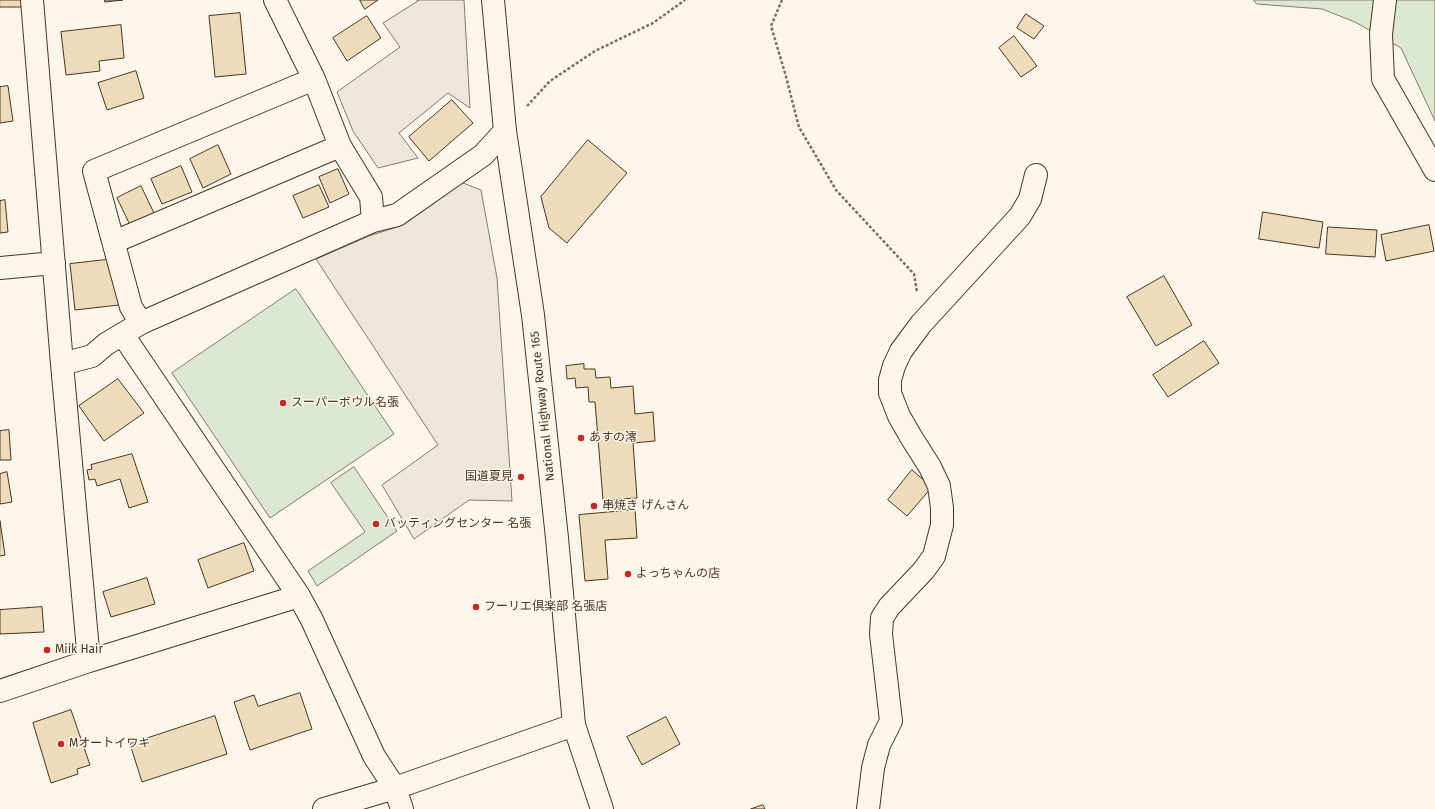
<!DOCTYPE html>
<html>
<head>
<meta charset="utf-8">
<style>
  body { margin:0 }
  canvas { display:block; background:#fbf6e9 }
</style>
</head>
<body>
<canvas width="1435" height="809"></canvas>
<script>
const ctx = document.querySelector('canvas').getContext('2d');
ctx.lineJoin = 'round';
function fillPath(path, color) { ctx.fillStyle = color; ctx.fill(path, 'evenodd'); }
function stroke(path, color, width, dash) { ctx.strokeStyle = color; ctx.lineWidth = width; ctx.lineCap = dash ? 'butt' : 'round'; ctx.setLineDash(dash || []); ctx.stroke(path); }
function label(font, color, halo, rows, align = 'center') {
  ctx.font = font + ' "Fira Sans","Noto Sans JP",sans-serif'; ctx.lineWidth = 3; ctx.setLineDash([]); ctx.textBaseline = 'middle'; ctx.strokeStyle = halo; ctx.fillStyle = color; for (const [text, x, y, turn = 0] of rows) {
    ctx.save(); ctx.translate(x, y); ctx.rotate((+turn || 0) * Math.PI / 180); ctx.textAlign = isNaN(turn) ? turn : align; if (halo) ctx.strokeText(text, 0, 0); ctx.fillText(text, 0, 0); ctx.restore();
  }
}
const green = new Path2D(`
  M 1254,0 L 1435,0 L 1435,121 L 1401,48 L 1355,22 L 1322,9 L 1257,4 Z
  M 296,289 L 394,434 L 270,518 L 172,373 Z
  M 354,467 L 397,531 L 317,586 L 308,571 L 365,532 L 331,483 Z`);
fillPath(green, '#dce7d0');
stroke(green, '#887966', 1);
const parking = new Path2D(`
  M 417,0 L 464,0 L 470,108 L 448,93 L 399,133 L 418,158 L 378,168 L 353,131 L 337,92 L 400,47 L 383,23 L 418,1 Z
  M 463,183 L 481,190 L 497,278 L 512,501 L 469,500 L 414,539 L 382,485 L 438,445 L 316,259 L 369,236 L 403,225 Z`);
fillPath(parking, '#ede7d9');
stroke(parking, '#887966', 1);
const building = new Path2D(`
  M 0,0 L 22,0 L 21,7 L 0,7 Z
  M 105,0 L 123,0 L 105,2 Z
  M 360,0 L 378,0 L 365,9 Z
  M 240,13 L 246,74 L 215,77 L 209,16 Z
  M 1026,14 L 1044,26 L 1034,39 L 1017,28 Z
  M 367,16 L 381,38 L 347,61 L 333,38 Z
  M 121,25 L 124,58 L 99,61 L 100,71 L 66,75 L 61,32 Z
  M 1014,36 L 1037,66 L 1021,77 L 999,48 Z
  M 136,71 L 144,98 L 107,110 L 98,83 Z
  M 8,86 L 13,121 L 0,123 L 0,87 Z
  M 452,100 L 473,123 L 429,161 L 409,137 Z
  M 588,140 L 627,173 L 567,243 L 549,228 L 541,197 Z
  M 218,145 L 231,174 L 203,188 L 190,159 Z
  M 181,166 L 192,192 L 162,204 L 151,179 Z
  M 338,169 L 349,194 L 330,203 L 319,177 Z
  M 319,185 L 329,207 L 303,218 L 293,196 Z
  M 141,186 L 154,213 L 130,225 L 117,198 Z
  M 5,200 L 8,232 L 0,233 L 0,201 Z
  M 1263,212 L 1323,222 L 1319,248 L 1259,239 Z
  M 1429,225 L 1434,251 L 1386,261 L 1381,235 Z
  M 1328,227 L 1377,230 L 1375,257 L 1326,254 Z
  M 114,259 L 119,305 L 75,310 L 70,264 Z
  M 1164,276 L 1192,325 L 1156,346 L 1127,297 Z
  M 1204,341 L 1219,363 L 1168,397 L 1153,375 Z
  M 584,364 L 584,369 L 595,369 L 596,378 L 610,377 L 611,388 L 633,386 L 635,414 L 653,412 L 655,441 L 633,443 L 637,498 L 603,500 L 595,402 L 589,402 L 588,387 L 576,388 L 575,378 L 567,379 L 566,366 Z
  M 118,379 L 144,413 L 104,441 L 79,406 Z
  M 9,430 L 11,460 L 0,460 L 0,431 Z
  M 132,454 L 148,502 L 129,508 L 120,479 L 97,486 L 95,479 L 89,480 L 87,470 L 92,469 L 91,465 Z
  M 912,470 L 932,487 L 907,516 L 888,500 Z
  M 7,472 L 12,502 L 0,504 L 0,474 Z
  M 635,510 L 637,538 L 605,540 L 608,579 L 585,581 L 579,515 Z
  M 0,521 L 5,555 L 0,556 Z
  M 244,543 L 254,571 L 208,588 L 198,560 Z
  M 147,578 L 155,604 L 111,617 L 103,592 Z
  M 42,607 L 44,632 L 0,634 L 0,610 Z
  M 300,693 L 312,729 L 250,750 L 234,702 L 254,695 L 258,706 Z
  M 71,710 L 90,765 L 77,769 L 78,774 L 51,783 L 33,723 Z
  M 215,716 L 227,754 L 142,782 L 130,744 Z
  M 666,717 L 680,744 L 642,765 L 627,737 Z
  M 763,805 L 765,809 L 751,809 Z`);
fillPath(building, '#ecdcbc');
stroke(building, '#4a3520', 1);
const minor = new Path2D(`
  M 32,0 L 62,364 L 89,661
  M 275,0 L 314,79 L 340,146 L 371,197 L 373,221
  M 1385,0 L 1381,34 L 1383,79 L 1435,170
  M 114,242 L 340,146
  M 0,268 L 54,263
  M 141,323 L 131,307 L 94,171 L 314,79
  M 123,335 L 299,596 L 312,620 L 374,756 L 395,788 L 402,809
  M 62,364 L 92,356 L 106,344 L 141,323 L 373,221 L 397,215 L 483,155 L 505,131
  M 0,691 L 89,661 L 299,596
  M 324,809 L 395,788 L 574,725
  M 868,809 L 873,768 L 879,745 L 891,721 L 881,634 L 882,618 L 889,607 L 924,570 L 934,556 L 942,525 L 942,508 L 939,486 L 930,467 L 911,437 L 899,416 L 890,393 L 890,380 L 894,366 L 901,351 L 921,324 L 1020,216 L 1030,199 L 1036,175`);
const highway = new Path2D(`
  M 493,0 L 505,131 L 533,315 L 557,538 L 574,725 L 602,809`);
stroke(minor, '#4a3520', 24);
stroke(highway, '#4a3520', 24);
stroke(new Path2D(`
  M 782,0 L 771,26 L 785,73 L 799,127 L 836,190 L 914,274 L 917,292
  M 527,106 L 550,81 L 595,51 L 653,23 L 685,0`), '#7f6f5c', 2.5, [3, 2]);
stroke(minor, '#fbf6e9', 22);
stroke(highway, '#fbf6e9', 22);
for (const [x, y, r, color] of [
  [283,403,4,"#c62828"],
  [581,438,4,"#c62828"],
  [521,477,4,"#c62828"],
  [594,506,4,"#c62828"],
  [376,524,4,"#c62828"],
  [628,574,4,"#c62828"],
  [476,607,4,"#c62828"],
  [47,650,4,"#c62828"],
  [61,744,4,"#c62828"]
]) { const dot = new Path2D(); dot.arc(x, y, r, 0, 2 * Math.PI); ctx.fillStyle = color; ctx.fill(dot); stroke(dot, '#fbf6e9', 1.5); }
label('12px', '#4a3520', '#fbf6e9', [
  ["スーパーボウル名張",291,403],
  ["あすの澪",589,438],
  ["国道夏見",513,477,"right"],
  ["串焼き げんさん",602,506],
  ["バッティングセンター 名張",384,524],
  ["よっちゃんの店",636,574],
  ["フーリエ倶楽部 名張店",484,607],
  ["Miik Hair",55,650],
  ["Mオートイワキ",69,744]
], 'left');
label('12px', '#4a3520', '#fbf6e9', [
  ["National Highway Route 165",543,406,-96]
]);
</script>
</body>
</html>
